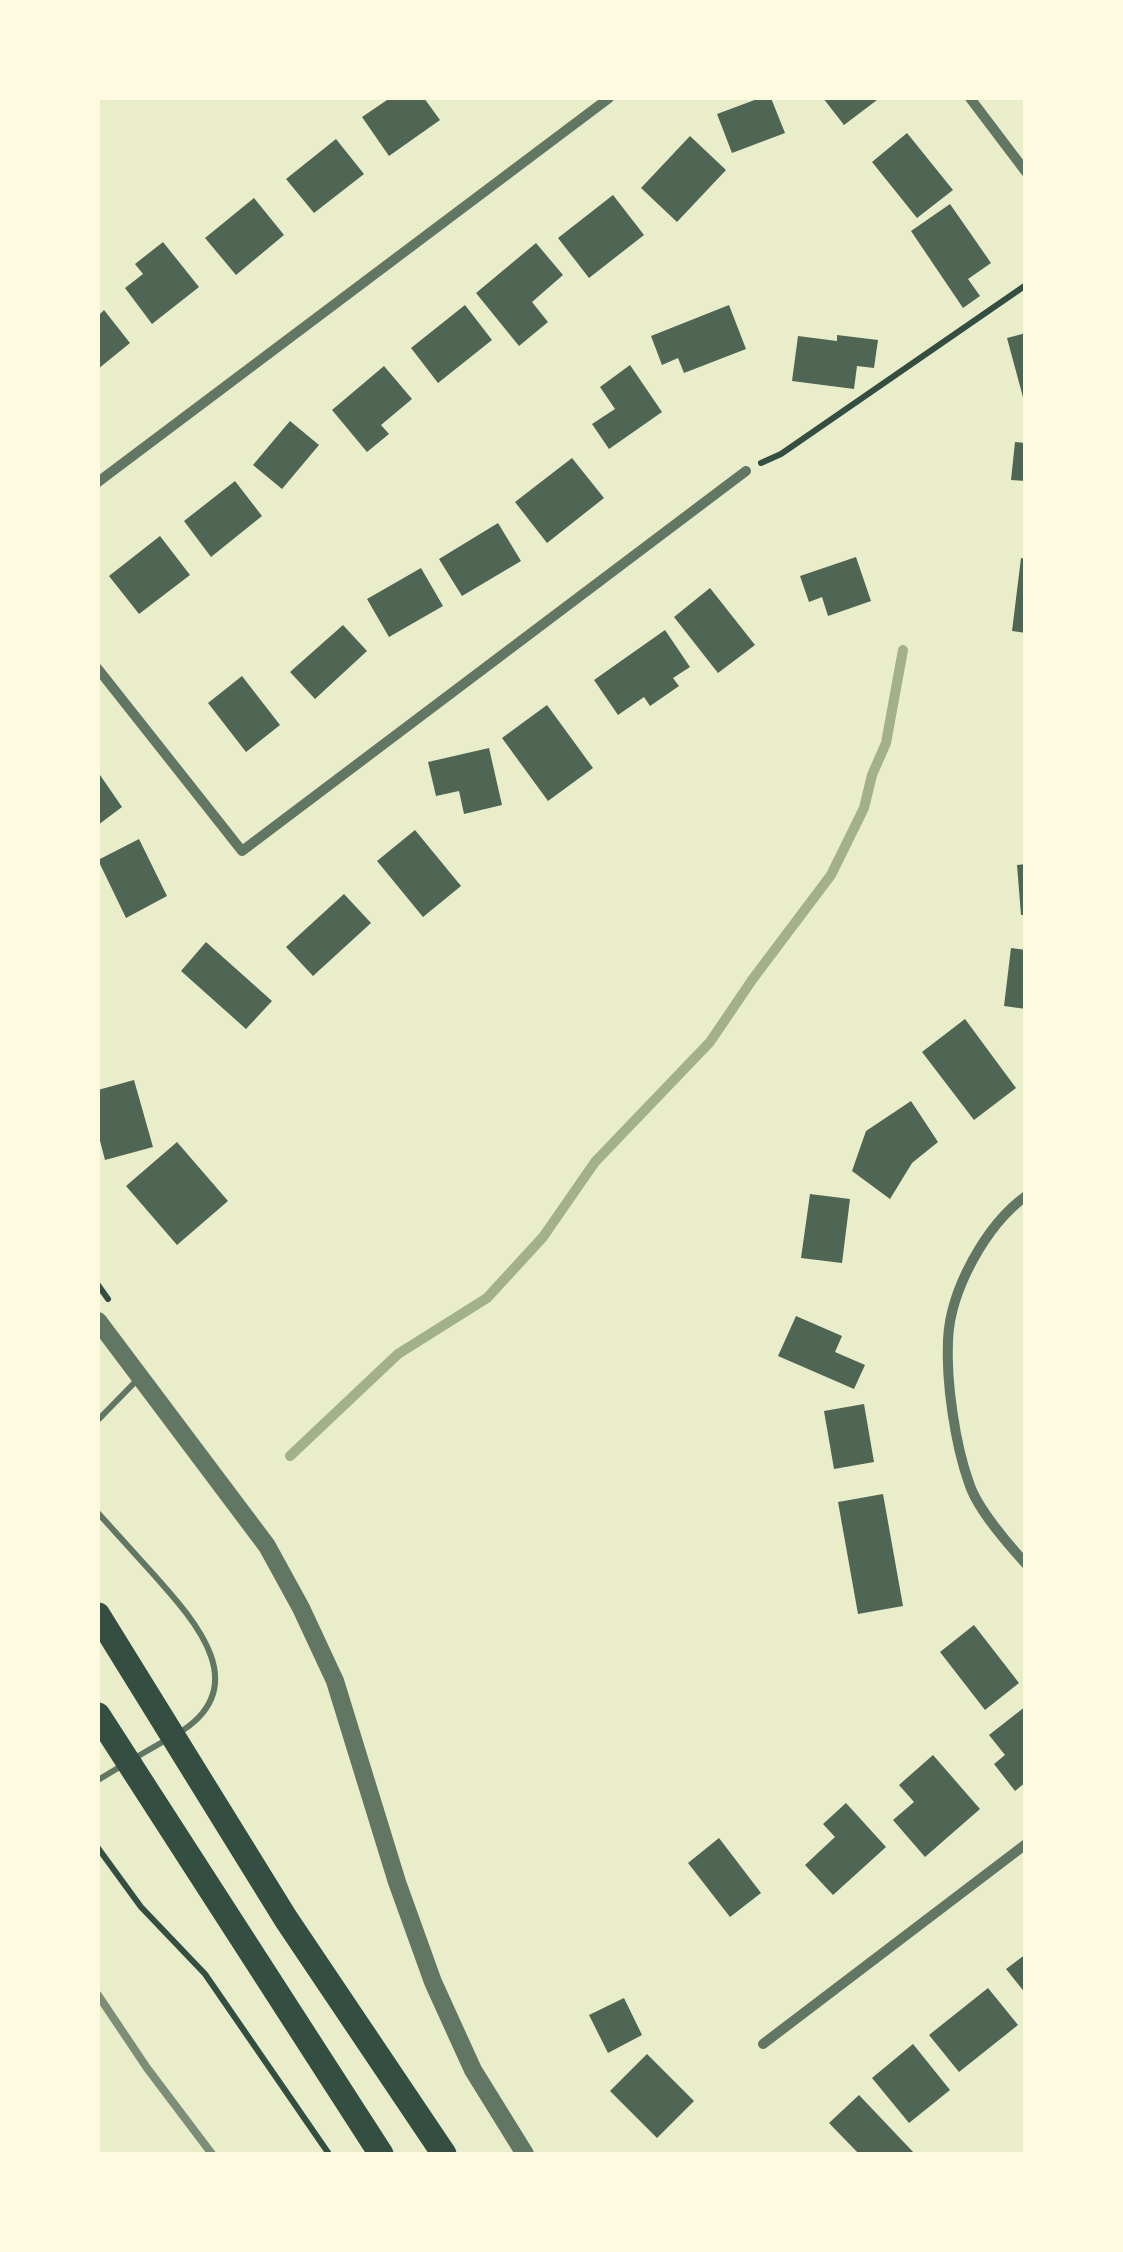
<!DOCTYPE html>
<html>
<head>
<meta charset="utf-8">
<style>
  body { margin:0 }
  #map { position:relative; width:1123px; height:2252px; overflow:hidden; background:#e9edc9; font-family:Jost,sans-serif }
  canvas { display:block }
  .frame { position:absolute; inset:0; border:100px solid #fefae0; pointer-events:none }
</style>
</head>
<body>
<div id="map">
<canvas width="1123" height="2252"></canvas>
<div class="frame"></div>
</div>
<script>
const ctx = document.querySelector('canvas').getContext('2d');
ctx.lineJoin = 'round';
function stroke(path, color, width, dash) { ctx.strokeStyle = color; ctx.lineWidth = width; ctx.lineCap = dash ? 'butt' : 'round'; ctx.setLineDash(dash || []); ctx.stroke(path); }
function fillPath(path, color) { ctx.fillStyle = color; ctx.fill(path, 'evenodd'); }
stroke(new Path2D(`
  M 290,1456 L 398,1354 L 487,1298 L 543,1237 L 595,1162 L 710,1042 L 752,980 L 831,875 L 864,808 L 872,775 L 886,743 L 903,650`), '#a3b18a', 10);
fillPath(new Path2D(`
  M 390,98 L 424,98 L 440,120 L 389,156 L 362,117 Z
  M 760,98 L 771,98 L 785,133 L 732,153 L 717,114 Z
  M 823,98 L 875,98 L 877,100 L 844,125 Z
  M 907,133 L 953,190 L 917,218 L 872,162 Z
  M 690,136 L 726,170 L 677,222 L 641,188 Z
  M 336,139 L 364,174 L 314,213 L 286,179 Z
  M 613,195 L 644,235 L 589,278 L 558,238 Z
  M 254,198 L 284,235 L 236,275 L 205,238 Z
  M 950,204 L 991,263 L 968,279 L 980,296 L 963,308 L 911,231 Z
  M 163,242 L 199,287 L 152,324 L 125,288 L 143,274 L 135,264 Z
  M 536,243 L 563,275 L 532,302 L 548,322 L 519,346 L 476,293 Z
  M 465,305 L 492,340 L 438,383 L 411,348 Z
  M 729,305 L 746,349 L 684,373 L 678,358 L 662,365 L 651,336 Z
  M 104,310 L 130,343 L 98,369 L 98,316 Z
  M 1026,333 L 1026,401 L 1024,401 L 1007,338 Z
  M 837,335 L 878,340 L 874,368 L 857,366 L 854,389 L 792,381 L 798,336 L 837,341 Z
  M 630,365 L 662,412 L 609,449 L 592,424 L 615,409 L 600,387 Z
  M 384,366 L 412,399 L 381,425 L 389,434 L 367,452 L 332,410 Z
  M 290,421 L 319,445 L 282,489 L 253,465 Z
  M 1015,442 L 1026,443 L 1026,481 L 1011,480 Z
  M 572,458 L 604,498 L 547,543 L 515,502 Z
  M 235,481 L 262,516 L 211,557 L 184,521 Z
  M 498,523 L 521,561 L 462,596 L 439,559 Z
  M 160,536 L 190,575 L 139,614 L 109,576 Z
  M 856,557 L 871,601 L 828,616 L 822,597 L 809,602 L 800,576 Z
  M 1021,558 L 1026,559 L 1026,633 L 1012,631 Z
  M 421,568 L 443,606 L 389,637 L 367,599 Z
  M 710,588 L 755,645 L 718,673 L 674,617 Z
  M 343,625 L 367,651 L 315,699 L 290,672 Z
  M 665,630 L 690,667 L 673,678 L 679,686 L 650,706 L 644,697 L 618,715 L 594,680 Z
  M 242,676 L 280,725 L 246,752 L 208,703 Z
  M 547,705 L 593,768 L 548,801 L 502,738 Z
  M 489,748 L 502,805 L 464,814 L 459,791 L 436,796 L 428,762 Z
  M 98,772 L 122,807 L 98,825 Z
  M 415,830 L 461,886 L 423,917 L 377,861 Z
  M 139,839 L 167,896 L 126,918 L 98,860 Z
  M 1026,864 L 1026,915 L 1021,915 L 1017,865 Z
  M 344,894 L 371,923 L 313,976 L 286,947 Z
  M 206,942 L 272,1001 L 246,1029 L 181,971 Z
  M 1011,948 L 1026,950 L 1026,1009 L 1004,1006 Z
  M 965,1019 L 1016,1088 L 974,1120 L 922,1052 Z
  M 134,1080 L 153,1147 L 105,1160 L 98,1133 L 98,1090 Z
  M 911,1101 L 938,1142 L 912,1163 L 890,1199 L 852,1171 L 866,1131 Z
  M 177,1142 L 228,1201 L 177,1245 L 126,1186 Z
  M 810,1194 L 850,1199 L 842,1263 L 801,1258 Z
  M 796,1316 L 842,1336 L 835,1352 L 865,1365 L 854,1389 L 778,1356 Z
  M 864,1404 L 874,1462 L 834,1469 L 824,1411 Z
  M 883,1494 L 903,1606 L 858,1614 L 838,1502 Z
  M 974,1625 L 1019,1683 L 985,1710 L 940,1652 Z
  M 1026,1706 L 1026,1782 L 1015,1791 L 994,1764 L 1005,1755 L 989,1735 Z
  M 933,1755 L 980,1809 L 925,1857 L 893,1820 L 914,1802 L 899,1785 Z
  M 846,1803 L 886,1847 L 833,1895 L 805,1865 L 835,1837 L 823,1824 Z
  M 719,1838 L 761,1893 L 730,1917 L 688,1863 Z
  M 1026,1954 L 1026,1994 L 1006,1969 Z
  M 988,1988 L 1018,2025 L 959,2072 L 929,2035 Z
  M 624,1998 L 642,2035 L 608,2053 L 589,2015 Z
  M 913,2044 L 950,2090 L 909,2123 L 872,2078 Z
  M 647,2054 L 694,2101 L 657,2138 L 610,2091 Z
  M 859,2095 L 915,2154 L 859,2154 L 829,2123 Z`), '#4f6655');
stroke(new Path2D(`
  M 761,463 L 781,454 L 1026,285
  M 98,1285 L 108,1299
  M 98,1848 L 141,1907 L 205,1974 L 329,2154`), '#344e41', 6);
stroke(new Path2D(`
  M 98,1420 L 139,1378
  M 98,1513 C 117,1534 136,1555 155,1576 C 196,1622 255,1688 177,1734
  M 133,1759 L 166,1740
  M 98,1780 L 123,1765`), '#617663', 6);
stroke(new Path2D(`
  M 970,98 L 1026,172
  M 98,482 L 609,98
  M 98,669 L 242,851 L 746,471
  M 1026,1196 C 986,1225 950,1290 948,1340 C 946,1382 955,1444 969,1483 C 977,1509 1008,1544 1026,1564
  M 763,2044 L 1026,1844`), '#617663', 10);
stroke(new Path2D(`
  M 98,1321 L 267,1546 L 301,1608 L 335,1681 L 397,1882 L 433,1982 L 473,2070 L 525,2154`), '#617663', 18);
stroke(new Path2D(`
  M 98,1615 L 286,1919 L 444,2154
  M 98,1715 L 381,2154`), '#344e41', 25);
stroke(new Path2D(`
  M 98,1995 L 147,2068 L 212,2154`), '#7c8e77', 8);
</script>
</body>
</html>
